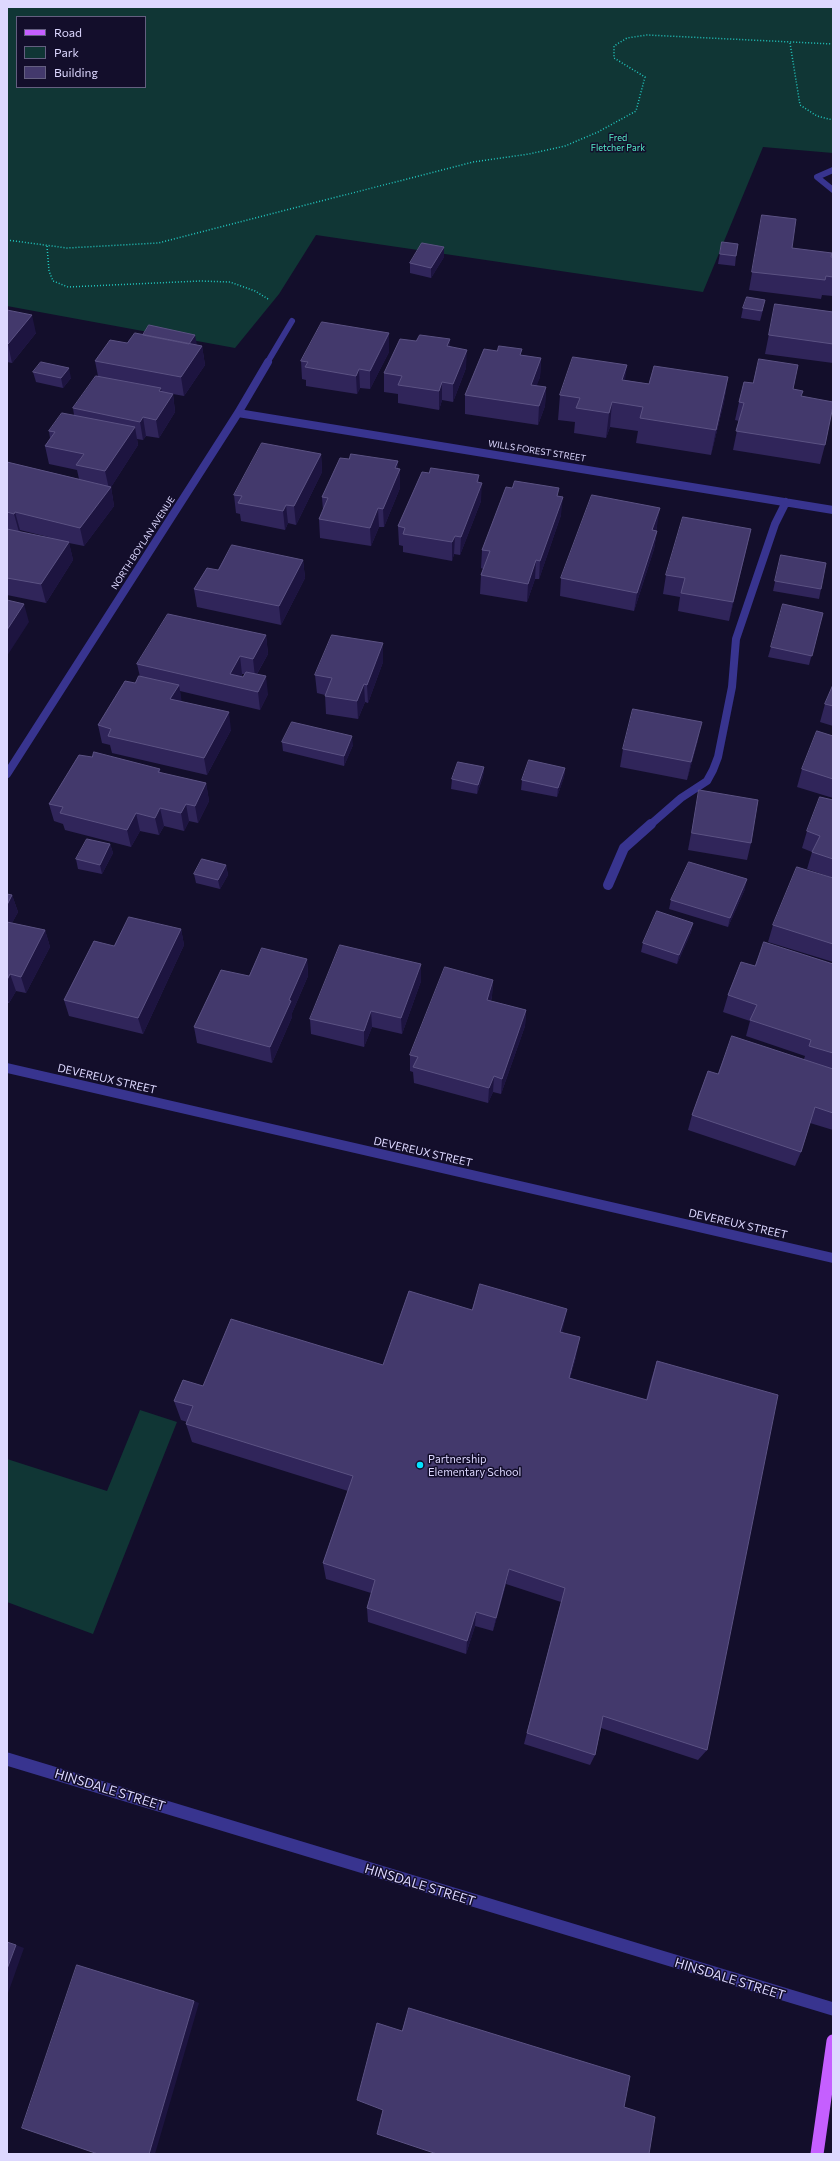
<!DOCTYPE html>
<html>
<head>
<meta charset="utf-8">
<style>
  body { margin:0 }
  #map { position:relative; width:840px; height:2161px; overflow:hidden; background:#130e2b; font-family:Commissioner,sans-serif }
  canvas { display:block }
  .frame { position:absolute; inset:0; border:8px solid #ddd8ff; pointer-events:none }
  .legend { position:absolute; left:16px; top:16px; width:130px; height:72px; box-sizing:border-box; background:#130e2b; border:1px solid #645f80; margin:0; padding:5px 7px; list-style:none; font-size:12px; color:#ddd8ff }
  .legend li { display:flex; align-items:center; gap:8px; height:20px }
  .legend b { width:20px; border:1px solid #645f80 }
</style>
</head>
<body>
<div id="map">
<canvas width="840" height="2161"></canvas>
<div class="frame"></div>
<ul class="legend">
<li><b style="height:5px;background:#c55fff"></b>Road</li>
<li><b style="height:11px;background:#103635"></b>Park</li>
<li><b style="height:11px;background:#43396c"></b>Building</li>
</ul>
</div>
<script>
const ctx = document.querySelector('canvas').getContext('2d');
ctx.lineJoin = 'round';
function fillPath(path, color) { ctx.fillStyle = color; ctx.fill(path, 'evenodd'); }
function stroke(path, color, width, dash) { ctx.strokeStyle = color; ctx.lineWidth = width; ctx.lineCap = dash ? 'butt' : 'round'; ctx.setLineDash(dash || []); ctx.stroke(path); }
function label(font, color, halo, rows, align = 'center') {
  ctx.font = font + ' Commissioner,sans-serif'; ctx.lineWidth = 3; ctx.setLineDash([]); ctx.textBaseline = 'middle'; ctx.strokeStyle = halo; ctx.fillStyle = color; for (const [text, x, y, turn = 0] of rows) {
    ctx.save(); ctx.translate(x, y); ctx.rotate((+turn || 0) * Math.PI / 180); ctx.textAlign = isNaN(turn) ? turn : align; if (halo) ctx.strokeText(text, 0, 0); ctx.fillText(text, 0, 0); ctx.restore();
  }
}
fillPath(new Path2D(`
  M 7,7 L 833,7 L 833,153 L 763,147 L 703,292 L 316,235 L 279,294 L 235,348 L 7,306 ZM 17,17 L 145,17 L 145,87 L 17,87 Z
  M 140,1410 L 177,1422 L 93,1634 L 7,1602 L 7,1459 L 107,1491 Z`), '#103635');
stroke(new Path2D(`
  M 790,43 L 800,105 L 817,116 L 833,120
  M 7,240 L 67,248 L 158,243 L 473,162 L 529,154 L 565,146 L 598,132 L 636,111 L 645,77 L 614,58 L 614,46 L 627,38 L 647,35 L 833,44
  M 47,246 L 49,271 L 53,281 L 68,287 L 200,281 L 230,282 L 255,291 L 268,299`), '#22c8c0', 1.5, [1, 2]);
stroke(new Path2D(`
  M 833,170 L 817,177 L 833,190
  M 267,363 L 292,321`), '#38348f', 6);
stroke(new Path2D(`
  M 238,413 L 833,510
  M 7,774 L 238,413 L 268,362
  M 650,825 L 681,798 L 707,781 L 713,770 L 718,757 L 732,687 L 736,639 L 775,524 L 786,502`), '#38348f', 8);
stroke(new Path2D(`
  M 608,885 L 624,848 L 651,824
  M 7,1068 L 833,1258`), '#38348f', 10);
stroke(new Path2D(`
  M 7,1759 L 833,2009`), '#38348f', 13);
stroke(new Path2D(`
  M 817,2154 L 833,2041`), '#c55fff', 13);
fillPath(new Path2D(`
  M 762,215 L 792,248 L 833,257 L 833,296 L 822,295 L 821,299 L 749,290 Z
  M 722,242 L 736,256 L 735,266 L 718,264 Z
  M 444,257 L 431,278 L 410,273 L 410,263 Z
  M 775,304 L 833,312 L 833,363 L 765,354 Z
  M 743,308 L 763,310 L 760,321 L 741,318 Z
  M 7,310 L 36,333 L 12,363 L 7,362 Z
  M 127,343 L 197,345 L 202,346 L 205,365 L 184,396 L 173,394 L 175,412 L 159,438 L 146,436 L 143,440 L 137,439 L 138,445 L 111,487 L 114,506 L 84,546 L 69,543 L 73,560 L 46,603 L 7,595 L 7,462 L 79,479 L 77,470 L 49,464 L 45,446 L 50,438 L 49,431 L 74,415 L 73,408 L 98,376 L 95,361 ZM 20,530 L 52,538 L 19,532 Z
  M 450,347 L 466,368 L 453,402 L 442,400 L 439,410 L 398,403 L 398,394 L 384,392 L 384,373 Z
  M 389,352 L 370,389 L 360,388 L 357,394 L 306,386 L 306,380 L 302,379 L 301,361 Z
  M 522,355 L 541,358 L 540,377 L 536,386 L 546,387 L 545,406 L 538,425 L 465,414 L 465,395 Z
  M 33,372 L 71,378 L 63,388 L 36,382 Z
  M 728,377 L 724,402 L 711,455 L 636,443 L 638,431 L 610,427 L 606,438 L 574,433 L 575,422 L 558,420 L 560,395 L 625,380 L 649,384 Z
  M 793,389 L 801,396 L 825,445 L 820,464 L 733,450 L 739,421 L 735,420 L 739,402 Z
  M 321,454 L 322,472 L 296,525 L 288,523 L 285,530 L 241,521 L 240,514 L 236,513 L 234,495 Z
  M 349,459 L 398,461 L 398,469 L 400,469 L 400,488 L 384,527 L 379,527 L 371,546 L 320,538 L 319,519 L 323,511 L 322,497 Z
  M 479,482 L 481,501 L 460,555 L 454,554 L 452,561 L 403,552 L 403,546 L 399,545 L 398,526 Z
  M 559,496 L 561,515 L 539,579 L 535,579 L 527,602 L 480,594 L 481,575 L 483,569 L 481,568 L 482,550 Z
  M 657,526 L 656,531 L 657,531 L 654,549 L 634,611 L 560,596 L 561,578 Z
  M 751,529 L 729,621 L 678,611 L 680,597 L 663,594 L 666,575 Z
  M 781,555 L 821,589 L 819,599 L 773,591 Z
  M 303,560 L 305,578 L 281,625 L 197,607 L 194,589 L 218,570 Z
  M 823,613 L 809,665 L 768,657 L 771,647 Z
  M 266,635 L 268,654 L 257,674 L 268,694 L 260,710 L 180,691 L 181,702 L 231,730 L 207,775 L 112,753 L 110,745 L 102,743 L 98,725 L 135,683 L 140,677 L 137,664 ZM 242,674 L 245,674 L 243,677 L 241,677 Z
  M 383,662 L 368,703 L 365,702 L 358,719 L 326,714 L 325,695 L 317,693 L 315,675 Z
  M 833,685 L 833,726 L 820,722 L 825,704 Z
  M 833,736 L 833,798 L 797,787 L 802,769 Z
  M 698,740 L 687,780 L 620,767 L 623,749 Z
  M 282,742 L 353,745 L 344,766 L 283,751 Z
  M 92,757 L 160,769 L 160,773 L 206,783 L 209,801 L 198,823 L 189,821 L 184,831 L 164,826 L 159,835 L 140,831 L 131,847 L 65,830 L 63,824 L 54,821 L 49,804 Z
  M 484,767 L 483,776 L 477,794 L 451,789 L 452,779 Z
  M 565,768 L 564,777 L 557,797 L 521,790 L 522,780 Z
  M 699,790 L 751,843 L 747,860 L 688,850 Z
  M 833,800 L 833,878 L 807,869 L 812,852 L 802,848 L 807,831 Z
  M 110,844 L 113,853 L 102,874 L 78,869 L 76,859 Z
  M 226,865 L 228,875 L 220,889 L 196,883 L 194,874 Z
  M 833,878 L 833,962 L 768,942 L 773,925 Z
  M 745,889 L 728,927 L 669,909 L 671,900 Z
  M 7,894 L 12,895 L 18,912 L 12,923 L 45,930 L 50,947 L 26,993 L 16,991 L 9,1003 L 7,1003 Z
  M 693,923 L 691,932 L 677,964 L 641,952 L 643,943 Z
  M 181,929 L 184,945 L 143,1034 L 69,1016 L 64,1000 L 114,946 Z
  M 307,959 L 308,976 L 292,1013 L 292,1017 L 272,1063 L 197,1043 L 194,1027 L 249,976 Z
  M 833,964 L 833,1130 L 810,1123 L 801,1152 L 795,1166 L 688,1130 L 692,1115 L 718,1074 L 804,1059 L 805,1056 L 746,1036 L 750,1021 L 723,1012 L 728,995 L 755,966 Z
  M 493,980 L 492,996 L 491,1001 L 526,1010 L 525,1026 L 501,1094 L 493,1092 L 488,1103 L 414,1083 L 413,1072 L 410,1071 L 410,1055 Z
  M 421,981 L 402,1034 L 372,1027 L 364,1047 L 311,1034 L 310,1019 Z
  M 472,1310 L 563,1329 L 562,1332 L 576,1357 L 570,1378 L 646,1400 L 651,1380 L 657,1361 L 707,1750 L 698,1760 L 601,1728 L 595,1755 L 590,1765 L 524,1744 L 561,1602 L 506,1584 L 493,1631 L 475,1626 L 466,1654 L 368,1622 L 367,1608 L 371,1593 L 326,1579 L 323,1563 L 348,1491 L 192,1442 L 186,1424 L 187,1422 L 181,1420 L 174,1401 L 203,1386 L 383,1365 Z`), '#30255a');
fillPath(new Path2D(`
  M 444,247 L 444,257 L 431,278 L 431,268 Z
  M 32,315 L 36,333 L 12,363 L 8,344 Z
  M 389,333 L 389,352 L 370,389 L 370,371 Z
  M 195,335 L 197,345 L 188,345 Z
  M 450,339 L 450,358 L 447,346 Z
  M 202,346 L 205,365 L 184,396 L 181,377 Z
  M 467,350 L 466,368 L 453,402 L 453,384 Z
  M 541,358 L 540,377 L 530,404 L 531,385 Z
  M 627,365 L 624,390 L 622,380 Z
  M 69,368 L 71,378 L 63,388 L 61,378 Z
  M 359,369 L 360,388 L 357,394 L 356,376 Z
  M 728,377 L 724,402 L 711,455 L 716,430 Z
  M 442,382 L 442,400 L 439,410 L 439,391 Z
  M 546,387 L 545,406 L 538,425 L 539,406 Z
  M 161,388 L 164,407 L 173,394 L 175,412 L 159,438 L 156,420 L 159,391 Z
  M 612,402 L 610,427 L 606,438 L 609,413 Z
  M 143,417 L 146,436 L 143,440 L 140,422 Z
  M 135,427 L 138,445 L 111,487 L 114,506 L 84,546 L 80,528 L 109,489 L 105,471 Z
  M 321,454 L 322,472 L 296,525 L 294,506 Z
  M 398,461 L 398,474 L 400,469 L 400,488 L 384,527 L 383,509 L 395,468 Z
  M 479,475 L 479,492 L 482,483 L 481,501 L 460,555 L 461,537 L 477,482 Z
  M 563,497 L 561,515 L 539,579 L 540,561 Z
  M 286,505 L 288,523 L 285,530 L 283,511 Z
  M 378,508 L 379,527 L 371,546 L 370,528 Z
  M 660,508 L 657,526 L 650,549 L 652,530 Z
  M 15,512 L 20,530 L 19,532 L 14,514 Z
  M 751,529 L 747,547 L 729,621 L 733,602 Z
  M 657,531 L 654,549 L 634,611 L 637,593 Z
  M 455,536 L 454,554 L 452,561 L 452,542 Z
  M 69,542 L 73,560 L 46,603 L 41,584 Z
  M 303,560 L 305,578 L 281,625 L 279,606 Z
  M 536,560 L 535,579 L 527,602 L 528,584 Z
  M 24,604 L 29,622 L 7,656 L 7,630 Z
  M 266,635 L 268,654 L 255,677 L 253,659 Z
  M 383,643 L 383,662 L 368,703 L 367,685 Z
  M 240,656 L 242,674 L 235,687 L 230,674 Z
  M 266,676 L 268,694 L 260,710 L 258,692 Z
  M 364,684 L 365,702 L 358,719 L 357,701 Z
  M 179,685 L 182,703 L 170,699 Z
  M 229,712 L 231,730 L 207,775 L 204,758 Z
  M 702,722 L 698,740 L 687,780 L 691,762 Z
  M 352,736 L 353,745 L 344,766 L 344,756 Z
  M 484,767 L 483,776 L 477,794 L 478,785 Z
  M 565,768 L 564,777 L 557,797 L 558,788 Z
  M 206,783 L 209,801 L 198,823 L 195,806 Z
  M 186,804 L 189,821 L 184,831 L 181,813 Z
  M 160,808 L 164,826 L 159,835 L 155,818 Z
  M 136,813 L 140,831 L 131,847 L 127,830 Z
  M 110,844 L 113,853 L 102,874 L 100,865 Z
  M 226,865 L 228,875 L 220,889 L 218,880 Z
  M 747,879 L 745,889 L 728,927 L 730,918 Z
  M 12,895 L 18,912 L 7,933 L 7,905 Z
  M 693,923 L 691,932 L 677,964 L 679,955 Z
  M 181,929 L 184,945 L 143,1034 L 138,1018 Z
  M 45,930 L 50,947 L 26,993 L 21,977 Z
  M 307,959 L 308,976 L 292,1013 L 292,1017 L 272,1063 L 270,1047 L 289,1000 Z
  M 421,964 L 421,981 L 402,1034 L 401,1018 Z
  M 10,974 L 16,991 L 9,1003 L 7,998 L 7,980 Z
  M 493,980 L 492,996 L 486,1016 L 487,1000 Z
  M 526,1010 L 525,1026 L 501,1094 L 502,1079 Z
  M 371,1011 L 372,1027 L 364,1047 L 364,1031 Z
  M 494,1076 L 493,1092 L 488,1103 L 489,1088 Z
  M 567,1309 L 563,1329 L 557,1352 L 560,1332 Z
  M 580,1337 L 576,1357 L 565,1397 L 569,1378 Z
  M 509,1569 L 506,1584 L 493,1631 L 496,1618 Z
  M 476,1612 L 475,1626 L 466,1654 L 467,1641 Z
  M 16,1945 L 24,1948 L 7,1996 L 7,1969 Z
  M 194,2001 L 199,2003 L 155,2154 L 149,2154 Z`), '#1d1440');
const building = new Path2D(`
  M 762,215 L 796,219 L 792,248 L 832,253 L 831,257 L 833,257 L 833,277 L 826,276 L 825,280 L 752,272 Z
  M 722,242 L 738,244 L 736,256 L 720,254 Z
  M 422,243 L 444,247 L 431,268 L 410,263 Z
  M 747,297 L 765,300 L 762,311 L 743,308 Z
  M 775,304 L 833,312 L 833,344 L 769,335 Z
  M 7,310 L 32,315 L 8,344 L 7,344 Z
  M 322,322 L 389,333 L 370,371 L 359,369 L 356,376 L 305,367 L 308,362 L 301,361 Z
  M 149,325 L 195,335 L 189,344 L 143,335 Z
  M 135,333 L 202,346 L 181,377 L 95,361 L 110,340 L 127,343 Z
  M 420,335 L 450,339 L 447,346 L 467,350 L 453,384 L 442,382 L 439,391 L 398,385 L 402,376 L 384,373 L 400,339 L 416,341 Z
  M 499,346 L 522,349 L 520,355 L 541,358 L 531,385 L 546,387 L 539,406 L 465,395 L 484,349 L 497,351 Z
  M 573,357 L 627,365 L 622,380 L 649,384 L 654,366 L 728,377 L 716,430 L 640,418 L 643,407 L 612,402 L 609,413 L 576,408 L 580,398 L 560,395 Z
  M 759,359 L 798,365 L 793,389 L 803,391 L 801,396 L 833,402 L 833,406 L 825,445 L 736,431 L 744,403 L 739,402 L 744,382 L 753,383 Z
  M 41,362 L 69,368 L 61,378 L 33,372 Z
  M 96,376 L 161,388 L 159,391 L 173,394 L 156,420 L 143,417 L 140,422 L 73,408 Z
  M 62,413 L 135,427 L 105,471 L 76,465 L 84,454 L 45,446 L 55,432 L 49,431 Z
  M 262,443 L 321,454 L 294,506 L 286,505 L 283,511 L 238,503 L 242,496 L 234,495 Z
  M 351,454 L 398,461 L 395,468 L 400,469 L 383,509 L 378,508 L 370,528 L 319,519 L 328,498 L 322,497 L 340,458 L 349,459 Z
  M 7,462 L 111,487 L 80,528 L 15,512 L 14,514 L 7,512 Z
  M 431,468 L 479,475 L 477,482 L 482,483 L 461,537 L 455,536 L 452,542 L 403,534 L 405,528 L 398,526 L 422,472 L 429,473 Z
  M 515,481 L 559,488 L 557,496 L 563,497 L 540,561 L 536,560 L 528,584 L 481,575 L 490,551 L 482,550 L 506,487 L 512,488 Z
  M 592,495 L 660,508 L 652,530 L 657,531 L 637,593 L 561,578 Z
  M 683,517 L 751,529 L 733,602 L 681,593 L 685,578 L 666,575 Z
  M 7,529 L 69,542 L 41,584 L 7,578 Z
  M 232,545 L 303,560 L 279,606 L 194,589 L 207,568 L 218,570 Z
  M 781,555 L 826,563 L 821,589 L 775,581 Z
  M 7,600 L 24,604 L 7,630 Z
  M 783,604 L 823,613 L 812,656 L 771,647 Z
  M 168,614 L 266,635 L 253,659 L 240,656 L 230,674 L 243,677 L 246,672 L 266,676 L 258,692 L 137,664 Z
  M 332,635 L 383,643 L 367,685 L 364,684 L 357,701 L 325,696 L 332,678 L 315,675 Z
  M 139,676 L 179,685 L 170,699 L 229,712 L 204,758 L 108,736 L 111,729 L 98,725 L 125,681 L 135,683 Z
  M 833,685 L 833,706 L 825,704 Z
  M 633,709 L 702,722 L 691,762 L 623,749 Z
  M 292,722 L 352,736 L 344,756 L 282,742 Z
  M 817,731 L 833,736 L 833,779 L 802,769 Z
  M 94,752 L 160,769 L 158,772 L 206,783 L 195,806 L 186,804 L 181,813 L 160,808 L 155,818 L 136,813 L 127,830 L 60,813 L 63,807 L 49,804 L 79,755 L 92,757 Z
  M 529,760 L 565,768 L 558,788 L 522,780 Z
  M 458,762 L 484,767 L 478,785 L 452,779 Z
  M 699,790 L 758,800 L 751,843 L 692,833 Z
  M 820,797 L 833,800 L 833,859 L 812,852 L 820,836 L 807,831 Z
  M 87,839 L 110,844 L 100,865 L 76,859 Z
  M 202,859 L 226,865 L 218,880 L 194,874 Z
  M 689,862 L 747,879 L 730,918 L 671,900 Z
  M 797,867 L 833,878 L 833,944 L 773,925 Z
  M 7,894 L 12,895 L 7,905 Z
  M 657,911 L 693,923 L 679,955 L 643,943 Z
  M 129,917 L 181,929 L 138,1018 L 64,1000 L 94,941 L 114,946 Z
  M 7,922 L 45,930 L 21,977 L 10,974 L 7,980 Z
  M 764,942 L 833,964 L 833,1053 L 809,1046 L 811,1040 L 750,1020 L 757,1005 L 728,995 L 741,962 L 755,966 Z
  M 340,945 L 421,964 L 401,1018 L 371,1011 L 364,1031 L 310,1019 Z
  M 262,948 L 307,959 L 289,1000 L 291,1001 L 270,1047 L 194,1027 L 221,970 L 249,976 Z
  M 445,967 L 493,980 L 487,1000 L 526,1010 L 502,1079 L 494,1076 L 489,1088 L 413,1067 L 418,1057 L 410,1055 Z
  M 732,1036 L 833,1069 L 833,1113 L 815,1107 L 801,1152 L 692,1115 L 708,1071 L 718,1074 Z
  M 480,1284 L 567,1309 L 560,1332 L 580,1337 L 569,1378 L 647,1400 L 657,1361 L 778,1395 L 707,1750 L 603,1716 L 595,1755 L 527,1733 L 565,1588 L 509,1569 L 496,1618 L 476,1612 L 467,1641 L 367,1608 L 375,1580 L 323,1563 L 353,1476 L 186,1424 L 193,1406 L 174,1401 L 183,1380 L 203,1386 L 231,1319 L 383,1365 L 409,1291 L 472,1310 Z
  M 7,1942 L 16,1945 L 7,1969 Z
  M 77,1965 L 194,2001 L 149,2154 L 98,2154 L 22,2128 Z
  M 409,2008 L 630,2076 L 624,2107 L 655,2117 L 649,2154 L 437,2154 L 377,2134 L 383,2110 L 357,2100 L 377,2023 L 402,2031 Z`);
fillPath(building, '#43396c');
stroke(building, '#5b5283', 1);
for (const [x, y, r, color] of [
  [420,1465,4,"#04e3ff"]
]) { const dot = new Path2D(); dot.arc(x, y, r, 0, 2 * Math.PI); ctx.fillStyle = color; ctx.fill(dot); stroke(dot, '#130e2b', 1.5); }
label('9px', '#56edc9', '#130e2b', [
  ["Fred",618,138],
  ["Fletcher Park",618,148]
]);
label('9px', '#ddd8ff', '#130e2b', [
  ["WILLS FOREST STREET",537,451,9],
  ["NORTH BOYLAN AVENUE",143,543,-57]
]);
label('11px', '#ddd8ff', '#130e2b', [
  ["DEVEREUX STREET",107,1079,13],
  ["DEVEREUX STREET",423,1152,13],
  ["DEVEREUX STREET",738,1224,13]
]);
label('11px', '#ddd8ff', '#130e2b', [
  ["Partnership",428,1459],
  ["Elementary School",428,1472]
], 'left');
label('13px', '#ddd8ff', '#130e2b', [
  ["HINSDALE STREET",110,1790,17],
  ["HINSDALE STREET",420,1885,17],
  ["HINSDALE STREET",730,1979,17]
]);
</script>
</body>
</html>
